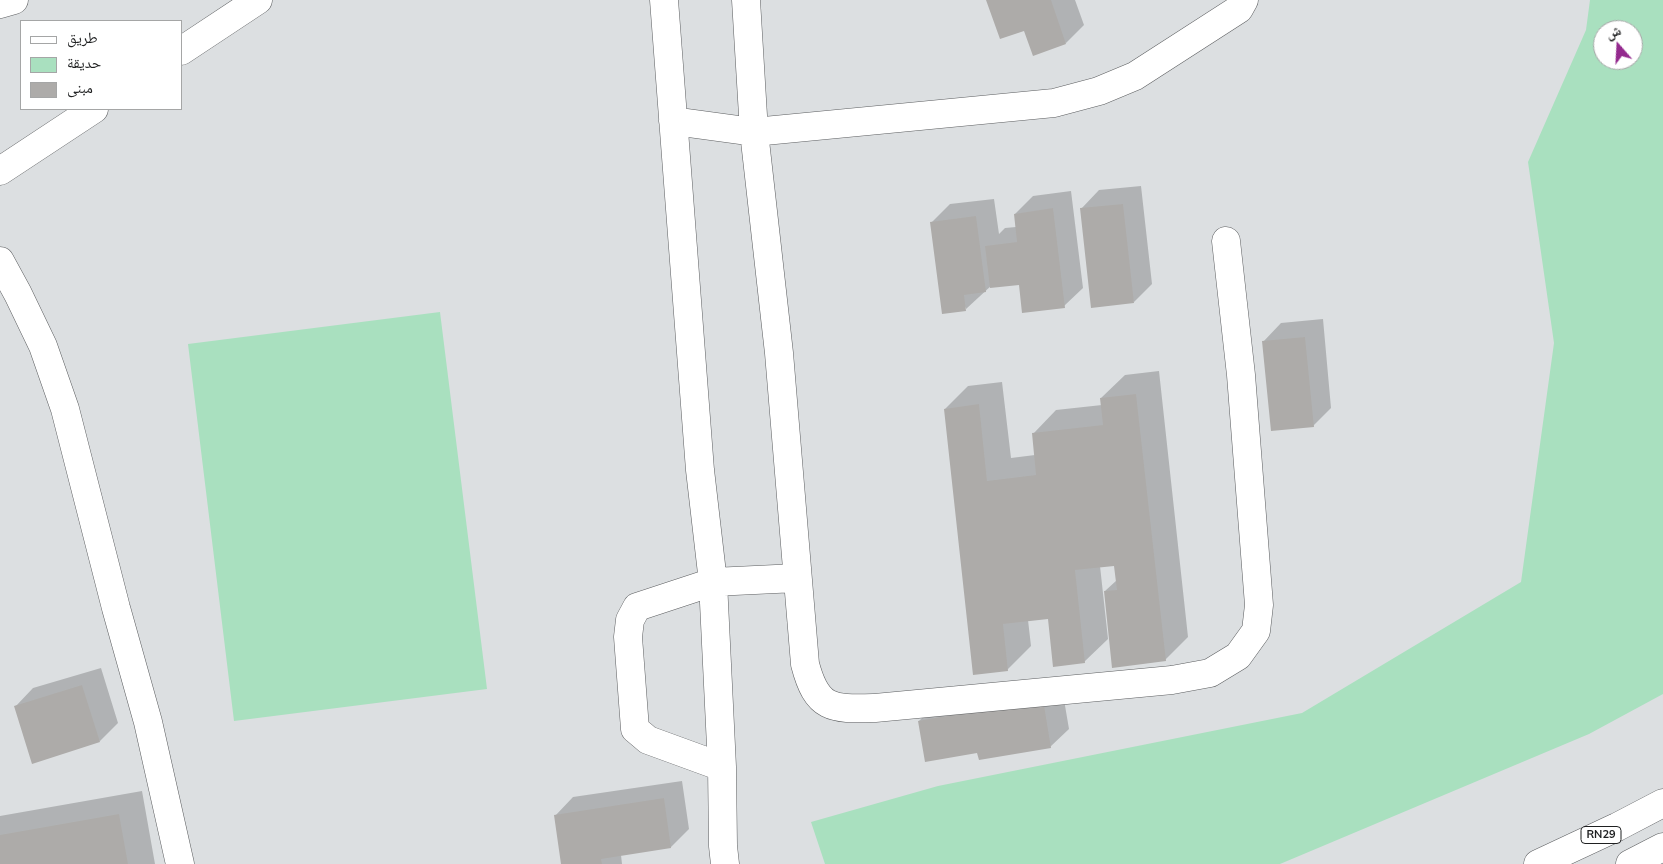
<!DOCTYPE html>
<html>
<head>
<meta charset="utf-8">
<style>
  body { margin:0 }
  #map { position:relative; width:1663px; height:864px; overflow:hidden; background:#dcdfe1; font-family:Mulish,"Noto Naskh Arabic",sans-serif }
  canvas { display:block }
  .legend { position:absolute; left:20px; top:20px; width:162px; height:90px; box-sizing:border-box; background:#fff; border:1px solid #a5a6a6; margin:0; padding:6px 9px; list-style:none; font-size:15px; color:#1f2021 }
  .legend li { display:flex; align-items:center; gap:10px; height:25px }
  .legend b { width:25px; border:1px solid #a5a6a6 }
  .north { position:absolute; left:1593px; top:20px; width:50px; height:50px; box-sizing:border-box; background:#fff; border:1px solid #a5a6a6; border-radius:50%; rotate:341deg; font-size:14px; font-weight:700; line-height:20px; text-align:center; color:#1f2021 }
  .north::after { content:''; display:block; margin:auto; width:18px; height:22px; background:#942a8e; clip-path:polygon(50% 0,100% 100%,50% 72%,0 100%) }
</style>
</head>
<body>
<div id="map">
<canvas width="1663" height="864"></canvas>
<ul class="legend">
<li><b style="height:6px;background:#fff"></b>طريق</li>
<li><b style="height:14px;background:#a9e0bf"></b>حديقة</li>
<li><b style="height:14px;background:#adaba9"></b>مبنى</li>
</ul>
<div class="north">ش</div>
</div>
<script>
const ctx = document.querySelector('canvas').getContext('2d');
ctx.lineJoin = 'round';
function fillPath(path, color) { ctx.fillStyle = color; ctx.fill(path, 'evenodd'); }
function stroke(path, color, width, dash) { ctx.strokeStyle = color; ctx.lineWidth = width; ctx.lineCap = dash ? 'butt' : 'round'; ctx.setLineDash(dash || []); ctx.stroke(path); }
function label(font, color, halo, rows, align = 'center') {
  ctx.font = font + ' Mulish,sans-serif'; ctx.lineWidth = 4; ctx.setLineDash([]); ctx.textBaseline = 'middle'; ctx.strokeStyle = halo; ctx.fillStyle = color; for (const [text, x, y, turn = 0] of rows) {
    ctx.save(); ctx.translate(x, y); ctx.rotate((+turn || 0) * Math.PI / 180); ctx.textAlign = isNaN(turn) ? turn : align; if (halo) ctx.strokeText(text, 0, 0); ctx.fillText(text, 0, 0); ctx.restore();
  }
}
fillPath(new Path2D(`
  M 1590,0 L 1663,0 L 1663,694 L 1589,734 L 1280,864 L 825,864 L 811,822 L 938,786 L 1302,713 L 1521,582 L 1554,343 L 1528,162 L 1586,30 ZM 1603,30 L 1633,30 L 1633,60 L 1603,60 Z
  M 440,312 L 487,689 L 234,721 L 188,344 Z`), '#a9e0bf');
fillPath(new Path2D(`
  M 988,0 L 1075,0 L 1084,25 L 1066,43 L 1025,29 Z
  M 1141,186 L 1152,284 L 1134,302 L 1081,209 L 1099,190 Z
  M 1071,191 L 1083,288 L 1064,306 L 1020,283 L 992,285 L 966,309 L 932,222 L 950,204 L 994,199 L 999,234 L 1005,228 L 1016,227 L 1015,214 L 1033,196 Z
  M 1323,319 L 1331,408 L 1313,426 L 1263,342 L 1281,323 Z
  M 1159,371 L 1188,637 L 1165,660 L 1105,591 L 1117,580 L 1115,564 L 1100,566 L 1108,639 L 1084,662 L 1049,618 L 1028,620 L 1031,646 L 1007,670 L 945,409 L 968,386 L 1002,382 L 1011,458 L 1035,455 L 1033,434 L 1056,410 L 1102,405 L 1101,398 L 1125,375 Z
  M 101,668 L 118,723 L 100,741 L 15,707 L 33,688 Z
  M 1061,682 L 1069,729 L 1050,747 L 978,752 L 919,721 L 937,703 Z
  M 682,781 L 689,829 L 671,847 L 621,855 L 622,864 L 562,864 L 555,816 L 573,797 Z
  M 142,791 L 155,864 L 0,864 L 0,816 Z`), '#0003');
fillPath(new Path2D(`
  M 986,0 L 1051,0 L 1066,44 L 1033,56 L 1024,31 L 1000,39 Z
  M 1123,204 L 1134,303 L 1091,308 L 1080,208 Z
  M 1053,208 L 1065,308 L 1022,313 L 1019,285 L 990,288 L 985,246 L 1017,242 L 1014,214 Z
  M 976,216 L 986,292 L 964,295 L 966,311 L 942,314 L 930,222 Z
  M 1305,337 L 1314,427 L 1271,431 L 1262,341 Z
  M 1136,394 L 1166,661 L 1112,668 L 1104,591 L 1117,590 L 1114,566 L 1075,570 L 1085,663 L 1053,667 L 1048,619 L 1003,624 L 1008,671 L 973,675 L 944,409 L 979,404 L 987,481 L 1036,475 L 1032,433 L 1103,425 L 1100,398 Z
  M 82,685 L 100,742 L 32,764 L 14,706 Z
  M 1043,699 L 1051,748 L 979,760 L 977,753 L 925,762 L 918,721 Z
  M 664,798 L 671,848 L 601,859 L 602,864 L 561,864 L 554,815 Z
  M 119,814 L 128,864 L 0,864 L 0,835 Z`), '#adaba9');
const minor = new Path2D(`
  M 664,0 L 700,470 L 713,582 L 722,767 L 723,846 L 725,864
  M 746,0 L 754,132 L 779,353 L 805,664 C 817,710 832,709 875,708 L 1172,680 L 1210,673 L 1238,656 L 1256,631 L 1259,605 L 1241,375 L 1226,241
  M 0,4 L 14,0
  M 181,51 L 258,0
  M 673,121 L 754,132 L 1054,103 L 1099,91 L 1135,76 L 1239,9 L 1244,0
  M 0,171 L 94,109
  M 0,261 L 18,294 L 43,346 L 65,409 L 116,608 L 148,722 L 180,864
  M 722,767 L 648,740 L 635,729 L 628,637 L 630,620 L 637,607 L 713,582 L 797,578`);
const major = new Path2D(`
  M 1538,864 L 1617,827 L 1663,803
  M 1630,864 L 1663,847`);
stroke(minor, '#5c5e60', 29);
stroke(major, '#5c5e60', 29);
stroke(minor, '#fff', 28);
stroke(major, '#fff', 28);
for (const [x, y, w] of [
  [1601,835,40]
]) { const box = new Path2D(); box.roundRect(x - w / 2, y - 8.5, w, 17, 4); ctx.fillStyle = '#fff'; ctx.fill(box); stroke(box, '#1f2021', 1); }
label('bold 11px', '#1f2021', null, [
  ["RN29",1601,835]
]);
</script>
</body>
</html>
